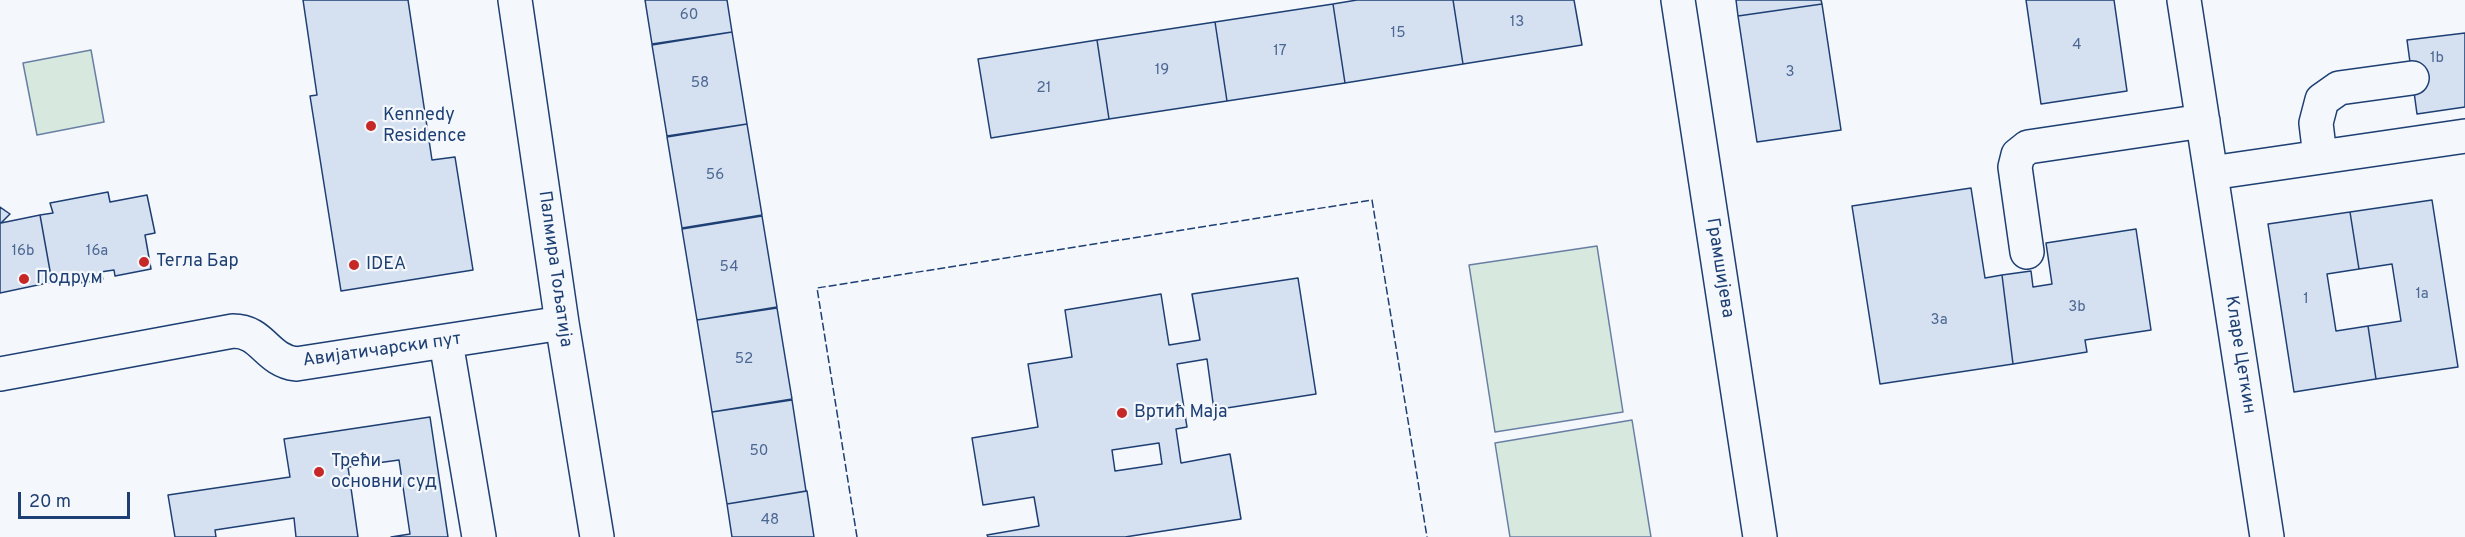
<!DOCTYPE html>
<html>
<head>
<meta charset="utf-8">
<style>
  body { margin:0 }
  #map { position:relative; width:2465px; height:537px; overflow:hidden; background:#f4f7fb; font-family:Overpass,sans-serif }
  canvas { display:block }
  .scale { position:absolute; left:18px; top:492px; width:112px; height:27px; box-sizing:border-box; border:3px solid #1d3f73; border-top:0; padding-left:8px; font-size:18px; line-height:21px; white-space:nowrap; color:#1d3f73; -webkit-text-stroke:4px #f4f7fb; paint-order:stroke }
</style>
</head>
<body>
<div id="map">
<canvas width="2465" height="537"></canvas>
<div class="scale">20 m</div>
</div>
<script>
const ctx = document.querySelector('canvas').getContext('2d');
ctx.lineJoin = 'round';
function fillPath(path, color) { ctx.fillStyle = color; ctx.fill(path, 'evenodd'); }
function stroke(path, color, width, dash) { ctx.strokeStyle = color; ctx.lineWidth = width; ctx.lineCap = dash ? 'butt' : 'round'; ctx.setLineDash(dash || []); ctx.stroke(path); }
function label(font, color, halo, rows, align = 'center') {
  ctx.font = font + ' Overpass,sans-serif'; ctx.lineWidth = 4.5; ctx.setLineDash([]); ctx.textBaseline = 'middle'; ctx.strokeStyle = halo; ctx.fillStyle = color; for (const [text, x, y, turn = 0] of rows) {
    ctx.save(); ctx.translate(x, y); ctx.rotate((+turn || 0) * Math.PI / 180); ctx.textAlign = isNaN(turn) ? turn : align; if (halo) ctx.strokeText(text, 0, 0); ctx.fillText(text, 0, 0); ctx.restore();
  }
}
const green = new Path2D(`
  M 91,50 L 104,122 L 37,135 L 23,63 Z
  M 1597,246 L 1623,412 L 1495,432 L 1469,265 Z
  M 1632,420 L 1651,537 L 1510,537 L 1495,443 Z`);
fillPath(green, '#d7e8df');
stroke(green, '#687fa3', 1.5);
const building = new Path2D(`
  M 303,0 L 408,0 L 432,160 L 455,157 L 473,270 L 341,291 L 310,96 L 317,95 Z
  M 645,0 L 727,0 L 732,32 L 652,44 Z
  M 1357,0 L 1453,0 L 1463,64 L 1345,83 L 1333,4 Z
  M 1453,0 L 1574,0 L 1582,45 L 1463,64 Z
  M 1736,0 L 1821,0 L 1822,4 L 1738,16 Z
  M 2026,0 L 2114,0 L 2127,91 L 2041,104 Z
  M 1333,4 L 1345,83 L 1227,101 L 1215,22 Z
  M 1822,4 L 1841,130 L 1757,142 L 1738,16 Z
  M 1215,22 L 1227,101 L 1109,119 L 1097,40 Z
  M 732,32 L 747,124 L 667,136 L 652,45 Z
  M 2465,33 L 2465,107 L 2417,114 L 2407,40 Z
  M 1097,40 L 1109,119 L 991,138 L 978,59 Z
  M 747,124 L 762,215 L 682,228 L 667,137 Z
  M 1971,188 L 1985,278 L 2002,275 L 2013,364 L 1880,384 L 1852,206 Z
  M 108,192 L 110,202 L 147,195 L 155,233 L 145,235 L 151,269 L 115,276 L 114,270 L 107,271 L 101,272 L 103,279 L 82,283 L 81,276 L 52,282 L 40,215 L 53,213 L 50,203 Z
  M 2432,200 L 2458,367 L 2376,379 L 2368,326 L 2401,321 L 2392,264 L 2359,269 L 2350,212 Z
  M 0,207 L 10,214 L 1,223 L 40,215 L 52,282 L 0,293 Z
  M 2350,212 L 2359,269 L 2327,274 L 2336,331 L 2368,326 L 2376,379 L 2294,392 L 2268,224 Z
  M 762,216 L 777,307 L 697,320 L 682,229 Z
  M 2136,229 L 2151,330 L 2085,340 L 2087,352 L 2013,364 L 2002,275 L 2031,271 L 2033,287 L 2052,284 L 2046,243 Z
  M 1298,278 L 1316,394 L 1214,410 L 1207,359 L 1177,364 L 1187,427 L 1176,429 L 1181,463 L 1230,454 L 1241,519 L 1125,537 L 988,537 L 987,535 L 1039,526 L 1034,497 L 983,505 L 972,438 L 1038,427 L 1028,364 L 1072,357 L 1065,310 L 1161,294 L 1169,345 L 1200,340 L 1192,294 ZM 1159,443 L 1162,464 L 1115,471 L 1112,450 Z
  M 777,308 L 792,399 L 712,412 L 697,320 Z
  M 792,400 L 806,491 L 727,504 L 712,412 Z
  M 430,417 L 448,537 L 391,537 L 410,534 L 399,460 L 348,467 L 358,537 L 296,537 L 294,518 L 215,530 L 216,537 L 175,537 L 168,495 L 290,477 L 284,439 Z
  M 807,491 L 814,537 L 732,537 L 727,504 Z`);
fillPath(building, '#d5e0f0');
stroke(building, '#1d3f73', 1.5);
const minor = new Path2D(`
  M 515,0 L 562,323 L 597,537
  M 1678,0 L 1760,537
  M 2184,0 L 2267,537
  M 2320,157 L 2316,123 L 2322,100 L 2339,88 L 2412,78
  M 2211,173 L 2465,136
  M 2027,252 L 2015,167 L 2018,155 L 2028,147 L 2203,121
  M 446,342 L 479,537
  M 0,374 L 233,331 C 263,331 266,360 296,364 L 562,323`);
stroke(minor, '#1d3f73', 36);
stroke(minor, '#f4f7fb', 33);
stroke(new Path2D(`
  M 857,537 L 817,288 L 1372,200 L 1427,537`), '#1d3f73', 1.5, [8, 3]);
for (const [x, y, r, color] of [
  [371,126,6,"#c62828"],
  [144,262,6,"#c62828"],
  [354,265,6,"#c62828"],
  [24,279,6,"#c62828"],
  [1122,413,6,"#c62828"],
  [319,472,6,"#c62828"]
]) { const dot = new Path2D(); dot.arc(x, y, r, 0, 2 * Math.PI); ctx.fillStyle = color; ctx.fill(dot); stroke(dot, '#f4f7fb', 2); }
label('15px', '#4b6792', null, [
  ["60",689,16],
  ["13",1517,23],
  ["15",1398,34],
  ["4",2077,46],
  ["17",1280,52],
  ["1b",2437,59],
  ["19",1162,71],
  ["3",1790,73],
  ["58",700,84],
  ["21",1044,89],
  ["56",715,176],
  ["16b",23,252],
  ["16a",97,252],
  ["54",729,268],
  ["1a",2422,295],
  ["1",2306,300],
  ["3b",2077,308],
  ["3a",1939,321],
  ["52",744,360],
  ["50",759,452],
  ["48",770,521]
]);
label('18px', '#1d3f73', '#f4f7fb', [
  ["Kennedy",383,116],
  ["Residence",383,137],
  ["Тегла Бар",156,262],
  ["IDEA",366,265],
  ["Подрум",36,279],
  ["Вртић Маја",1134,413],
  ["Трећи",331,462],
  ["основни суд",331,483]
], 'left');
label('18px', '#1d3f73', '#f4f7fb', [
  ["Грамшијева",1719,268,81],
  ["Палмира Тољатија",554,269,82],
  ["Авијатичарски пут",382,351,-8],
  ["Кларе Цеткин",2239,355,81]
]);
</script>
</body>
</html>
